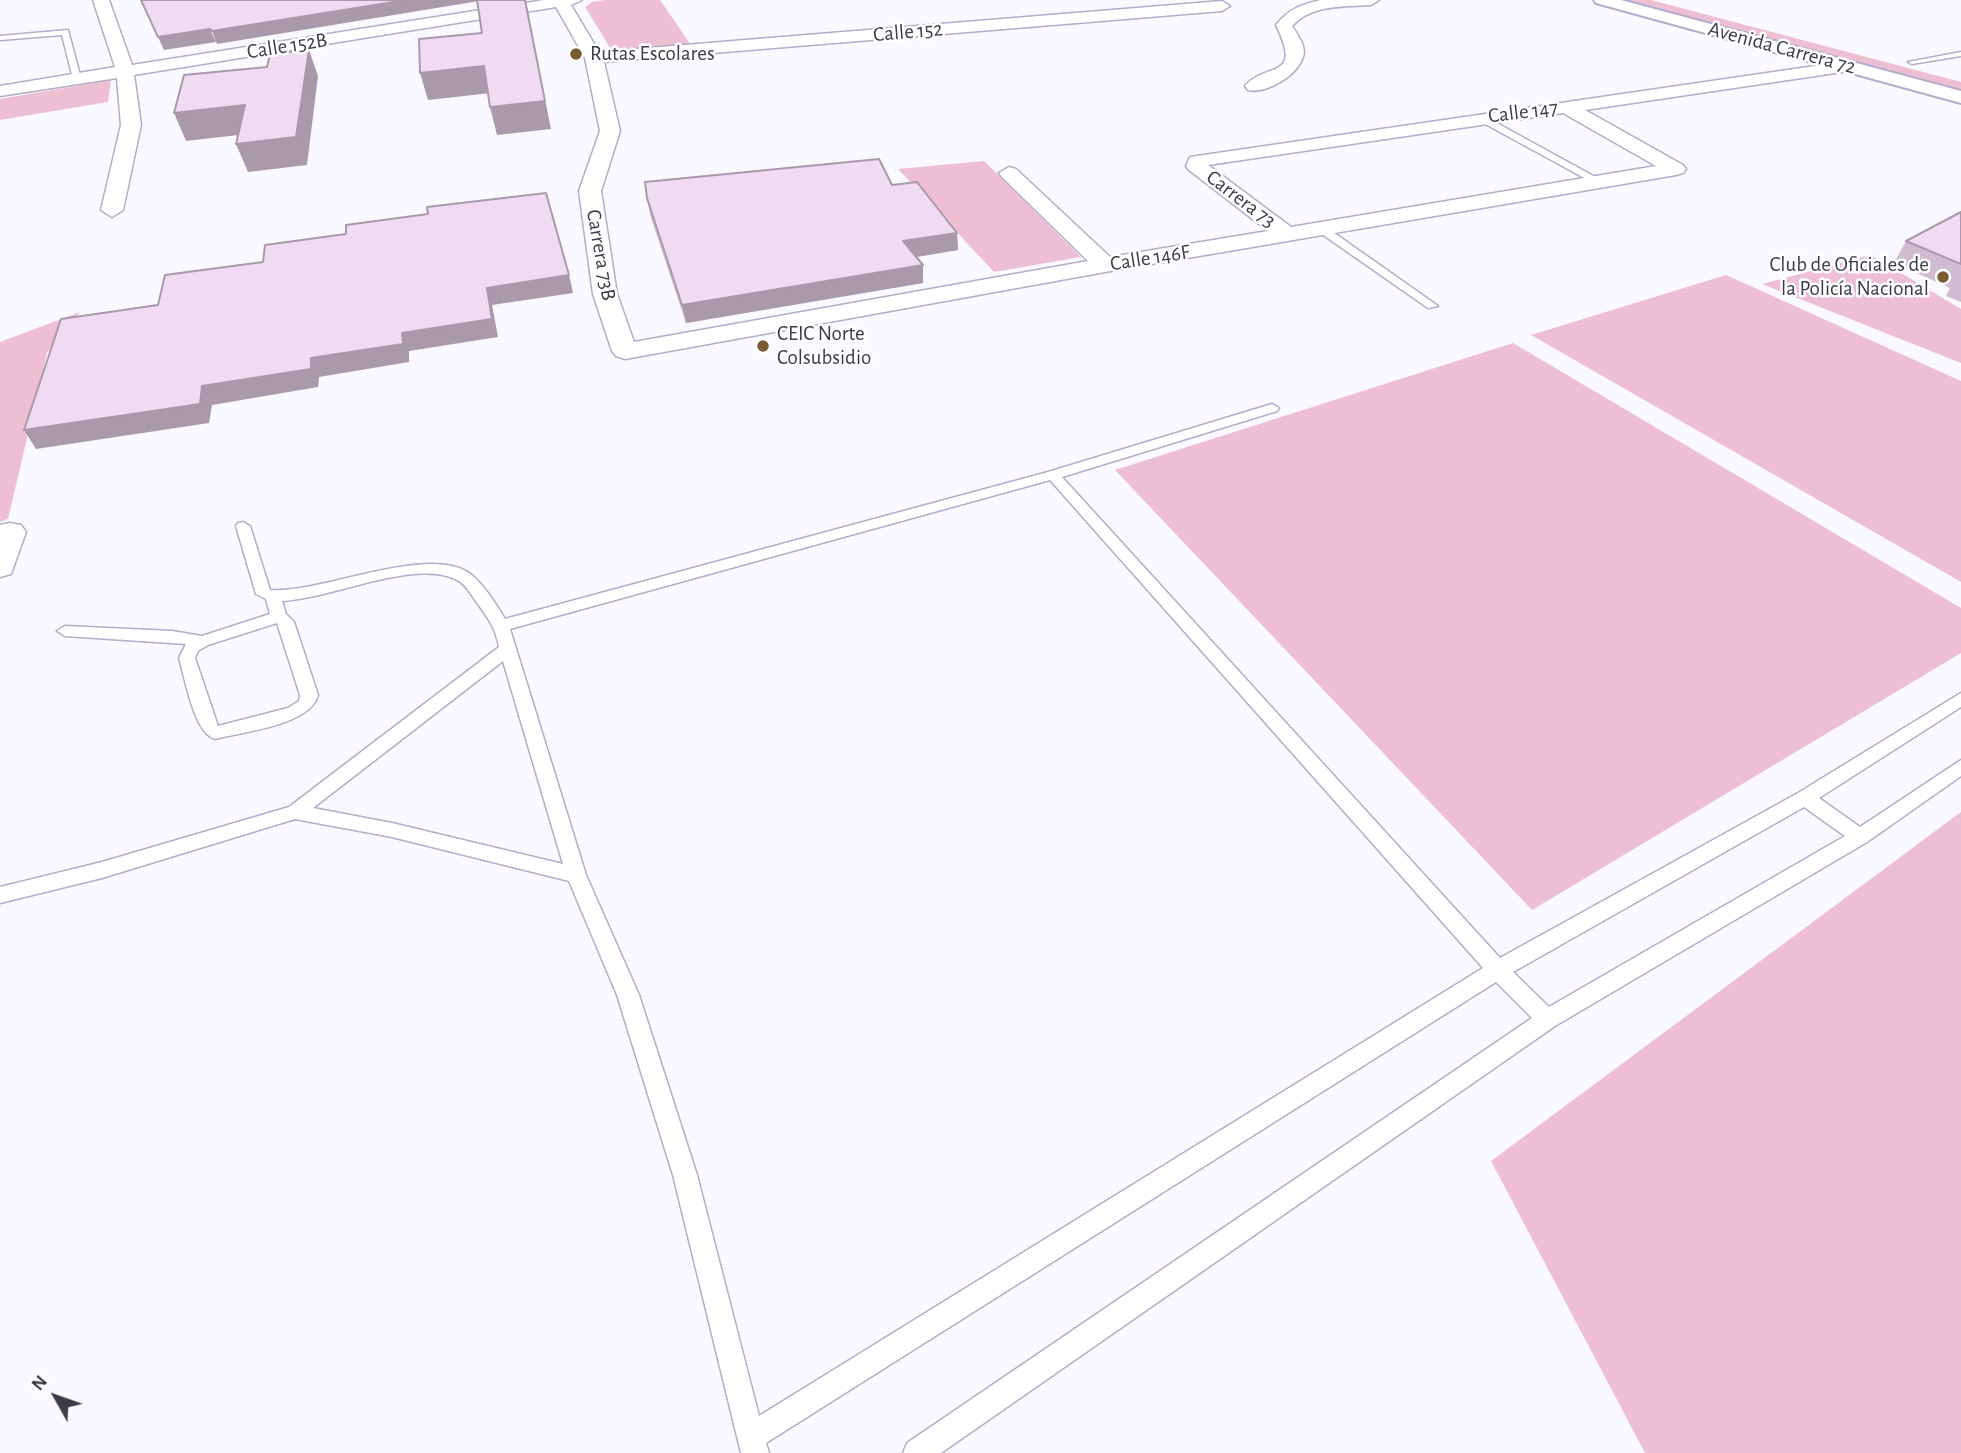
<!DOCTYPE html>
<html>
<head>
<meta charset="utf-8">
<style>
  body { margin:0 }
  #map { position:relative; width:1961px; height:1453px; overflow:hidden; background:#faf9ff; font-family:"Alegreya Sans",sans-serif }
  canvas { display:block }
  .north { position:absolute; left:21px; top:1362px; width:70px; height:70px; -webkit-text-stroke:5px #fff; paint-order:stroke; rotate:310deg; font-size:19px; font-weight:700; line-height:28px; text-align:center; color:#3d3b47 }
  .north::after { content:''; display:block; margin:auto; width:24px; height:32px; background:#3d3b47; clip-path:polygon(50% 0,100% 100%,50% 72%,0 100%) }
</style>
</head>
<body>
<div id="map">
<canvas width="1961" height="1453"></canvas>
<div class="north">N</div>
</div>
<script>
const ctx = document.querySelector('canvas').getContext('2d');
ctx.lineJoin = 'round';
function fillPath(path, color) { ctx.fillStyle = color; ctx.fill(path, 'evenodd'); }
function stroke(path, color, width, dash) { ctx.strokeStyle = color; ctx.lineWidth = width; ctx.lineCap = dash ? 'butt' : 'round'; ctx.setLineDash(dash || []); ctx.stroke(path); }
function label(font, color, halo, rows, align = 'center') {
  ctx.font = font + ' "Alegreya Sans",sans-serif'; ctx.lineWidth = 5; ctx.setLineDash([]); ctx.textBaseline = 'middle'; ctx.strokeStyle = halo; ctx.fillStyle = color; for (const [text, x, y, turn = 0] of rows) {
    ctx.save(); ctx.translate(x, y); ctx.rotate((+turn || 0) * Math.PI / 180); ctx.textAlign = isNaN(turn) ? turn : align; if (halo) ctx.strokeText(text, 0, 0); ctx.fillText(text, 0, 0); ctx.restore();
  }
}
fillPath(new Path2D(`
  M 605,0 L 660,0 L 691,45 L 612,51 L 585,7 L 592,2 Z
  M 1626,0 L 1651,0 L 1961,82 L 1961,91 Z
  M 111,80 L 108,102 L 0,120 L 0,99 Z
  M 984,161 L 1081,257 L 994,272 L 898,169 Z
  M 1871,255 L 1961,309 L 1961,363 L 1762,284 Z
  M 1726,275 L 1961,381 L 1961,582 L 1531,335 Z
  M 80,312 L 47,353 L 8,519 L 0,522 L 0,342 Z
  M 1513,343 L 1961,608 L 1961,653 L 1532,910 L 1115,470 Z
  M 1961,812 L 1961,1453 L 1645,1453 L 1491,1161 Z`), '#eebfd3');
const lane = new Path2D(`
  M 68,30 L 81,79 L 77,82 L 73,79 L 62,35 L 0,40 L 0,36 Z
  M 1961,52 L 1961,56 L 1912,64 L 1908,62 Z
  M 1478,116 L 1484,116 L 1606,183 L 1597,185 L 1478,120 Z
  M 1319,228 L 1327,228 L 1438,306 L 1428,308 L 1319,232 Z
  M 1272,404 L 1279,408 L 1277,411 L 1062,477 L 1500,958 L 1798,793 L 1961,693 L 1961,707 L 1819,798 L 1860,827 L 1961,760 L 1961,776 L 1867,842 L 1555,1026 L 941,1453 L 903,1453 L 907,1443 L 1532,1018 L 1496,982 L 766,1443 L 769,1453 L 741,1453 L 673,1175 L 617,995 L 569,881 L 392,837 L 295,819 L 102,878 L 0,903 L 0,887 L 102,862 L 289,807 L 499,647 C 496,628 486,615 475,600 C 470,593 465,583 457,580 C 415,558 331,599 282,601 L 286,614 L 294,622 L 318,695 C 311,725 242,732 215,739 C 194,733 185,678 179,658 L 186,644 L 65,636 L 57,631 L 65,626 L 172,631 L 202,636 L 270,614 L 266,599 L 256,594 L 236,526 L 238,523 L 243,522 L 250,526 L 270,590 C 322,594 433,541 473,576 C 485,587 497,605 505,619 L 1048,472 ZM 1050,480 L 1483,968 L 759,1416 L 697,1175 L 639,995 L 586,875 L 510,629 ZM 277,623 L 300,695 L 299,701 L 288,708 L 218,726 L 195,658 L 198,651 L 208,645 ZM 503,661 L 563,864 L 392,823 L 313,808 ZM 1804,807 L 1845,836 L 1549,1007 L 1513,972 Z`);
const street = new Path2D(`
  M 93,0 L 109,0 L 132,65 L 544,0 L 582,0 L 571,5 L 599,52 L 1222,1 L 1230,6 L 1222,11 L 604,62 L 620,131 L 601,191 L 617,294 L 634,342 L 1088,261 L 1002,177 L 999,173 L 1009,167 L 1016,169 L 1110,257 L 1268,231 L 1189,170 L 1186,166 L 1190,157 L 1849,61 L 1858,66 L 1849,71 L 1585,110 L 1683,165 L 1686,169 L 1683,173 L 1676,175 L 1105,272 L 625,359 L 616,356 L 612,351 L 593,294 L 579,191 L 600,131 L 585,58 L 556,7 L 134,75 L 141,125 L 123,210 L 112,217 L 101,210 L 121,125 L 117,78 L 0,96 L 0,86 L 115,67 ZM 1563,113 L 1656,166 L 1291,227 L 1208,165 Z
  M 1321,0 L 1379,0 L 1371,5 C 1344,7 1312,4 1292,26 C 1297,34 1307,47 1303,57 C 1297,76 1266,94 1248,90 L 1245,86 C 1267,61 1303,81 1276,25 C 1288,9 1303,4 1321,0 Z
  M 10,523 L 21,525 L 26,532 L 11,574 L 0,577 L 0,525 Z`);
const highway = new Path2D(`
  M 1594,0 L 1621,0 L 1961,91 L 1961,103 L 1596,3 Z`);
stroke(lane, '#b2adca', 3);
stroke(street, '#b2adca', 3);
stroke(highway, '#b2adca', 4);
fillPath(lane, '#fff');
fillPath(street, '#fff');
fillPath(highway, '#fff');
fillPath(new Path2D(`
  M 647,198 L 957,233 L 958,250 L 916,257 L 923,265 L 923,283 L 686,323 L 650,215 Z
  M 1961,212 L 1961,302 L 1946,296 L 1950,288 L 1894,263 L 1906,241 Z`), '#cfbcd1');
fillPath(new Path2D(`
  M 406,0 L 513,0 L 479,1 L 217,44 L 212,31 Z
  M 525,0 L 551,129 L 497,135 L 490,107 Z
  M 210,29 L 216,42 L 164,50 L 158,37 Z
  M 309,50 L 318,76 L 307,165 L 248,172 L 236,144 Z
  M 484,66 L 491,93 L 428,100 L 420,73 Z
  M 245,105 L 256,133 L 186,141 L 174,113 Z
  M 957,233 L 958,250 L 904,259 L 903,241 Z
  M 923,265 L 923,283 L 686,323 L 682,305 Z
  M 569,275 L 573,293 L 492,305 L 498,337 L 409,351 L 409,362 L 319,377 L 318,387 L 212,405 L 209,423 L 36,449 L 24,430 L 202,386 L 311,358 L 487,288 Z`), '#a999aa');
const building = new Path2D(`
  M 141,0 L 406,0 L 212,31 L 210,29 L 158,37 Z
  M 477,0 L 525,0 L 545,101 L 490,107 L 484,66 L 420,73 L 419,39 L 482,33 Z
  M 309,50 L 296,137 L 236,144 L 245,105 L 174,113 L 184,75 L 267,67 L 270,54 Z
  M 879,159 L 892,185 L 917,182 L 957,233 L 903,241 L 923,265 L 682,305 L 647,198 L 645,182 Z
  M 546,193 L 569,275 L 487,288 L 492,319 L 402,333 L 403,344 L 311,358 L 311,369 L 202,386 L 200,404 L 24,430 L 61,319 L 158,305 L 165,275 L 263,262 L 265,245 L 346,234 L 346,225 L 428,214 L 427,207 Z
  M 1961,212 L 1961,264 L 1906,241 Z`);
fillPath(building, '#f1dbf3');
stroke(building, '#a999aa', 2);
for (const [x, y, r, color] of [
  [576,54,7,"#785b2e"],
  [1943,277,7,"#785b2e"],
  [763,346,7,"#785b2e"]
]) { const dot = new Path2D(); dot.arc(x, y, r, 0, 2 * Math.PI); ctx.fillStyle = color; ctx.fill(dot); stroke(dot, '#fff', 2.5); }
label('21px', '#3d3b47', '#fff', [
  ["Calle 152",908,32,-5],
  ["Calle 152B",287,46,-9],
  ["Avenida Carrera 72",1782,48,15],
  ["Calle 147",1523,112,-7],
  ["Carrera 73",1241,199,37],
  ["Carrera 73B",601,255,80],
  ["Calle 146F",1150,258,-9]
]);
label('21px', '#3d3b47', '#fff', [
  ["Rutas Escolares",590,54],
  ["Club de Oficiales de",1929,265,"right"],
  ["la Policía Nacional",1929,289,"right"],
  ["CEIC Norte",777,334],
  ["Colsubsidio",777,358]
], 'left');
</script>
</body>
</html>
